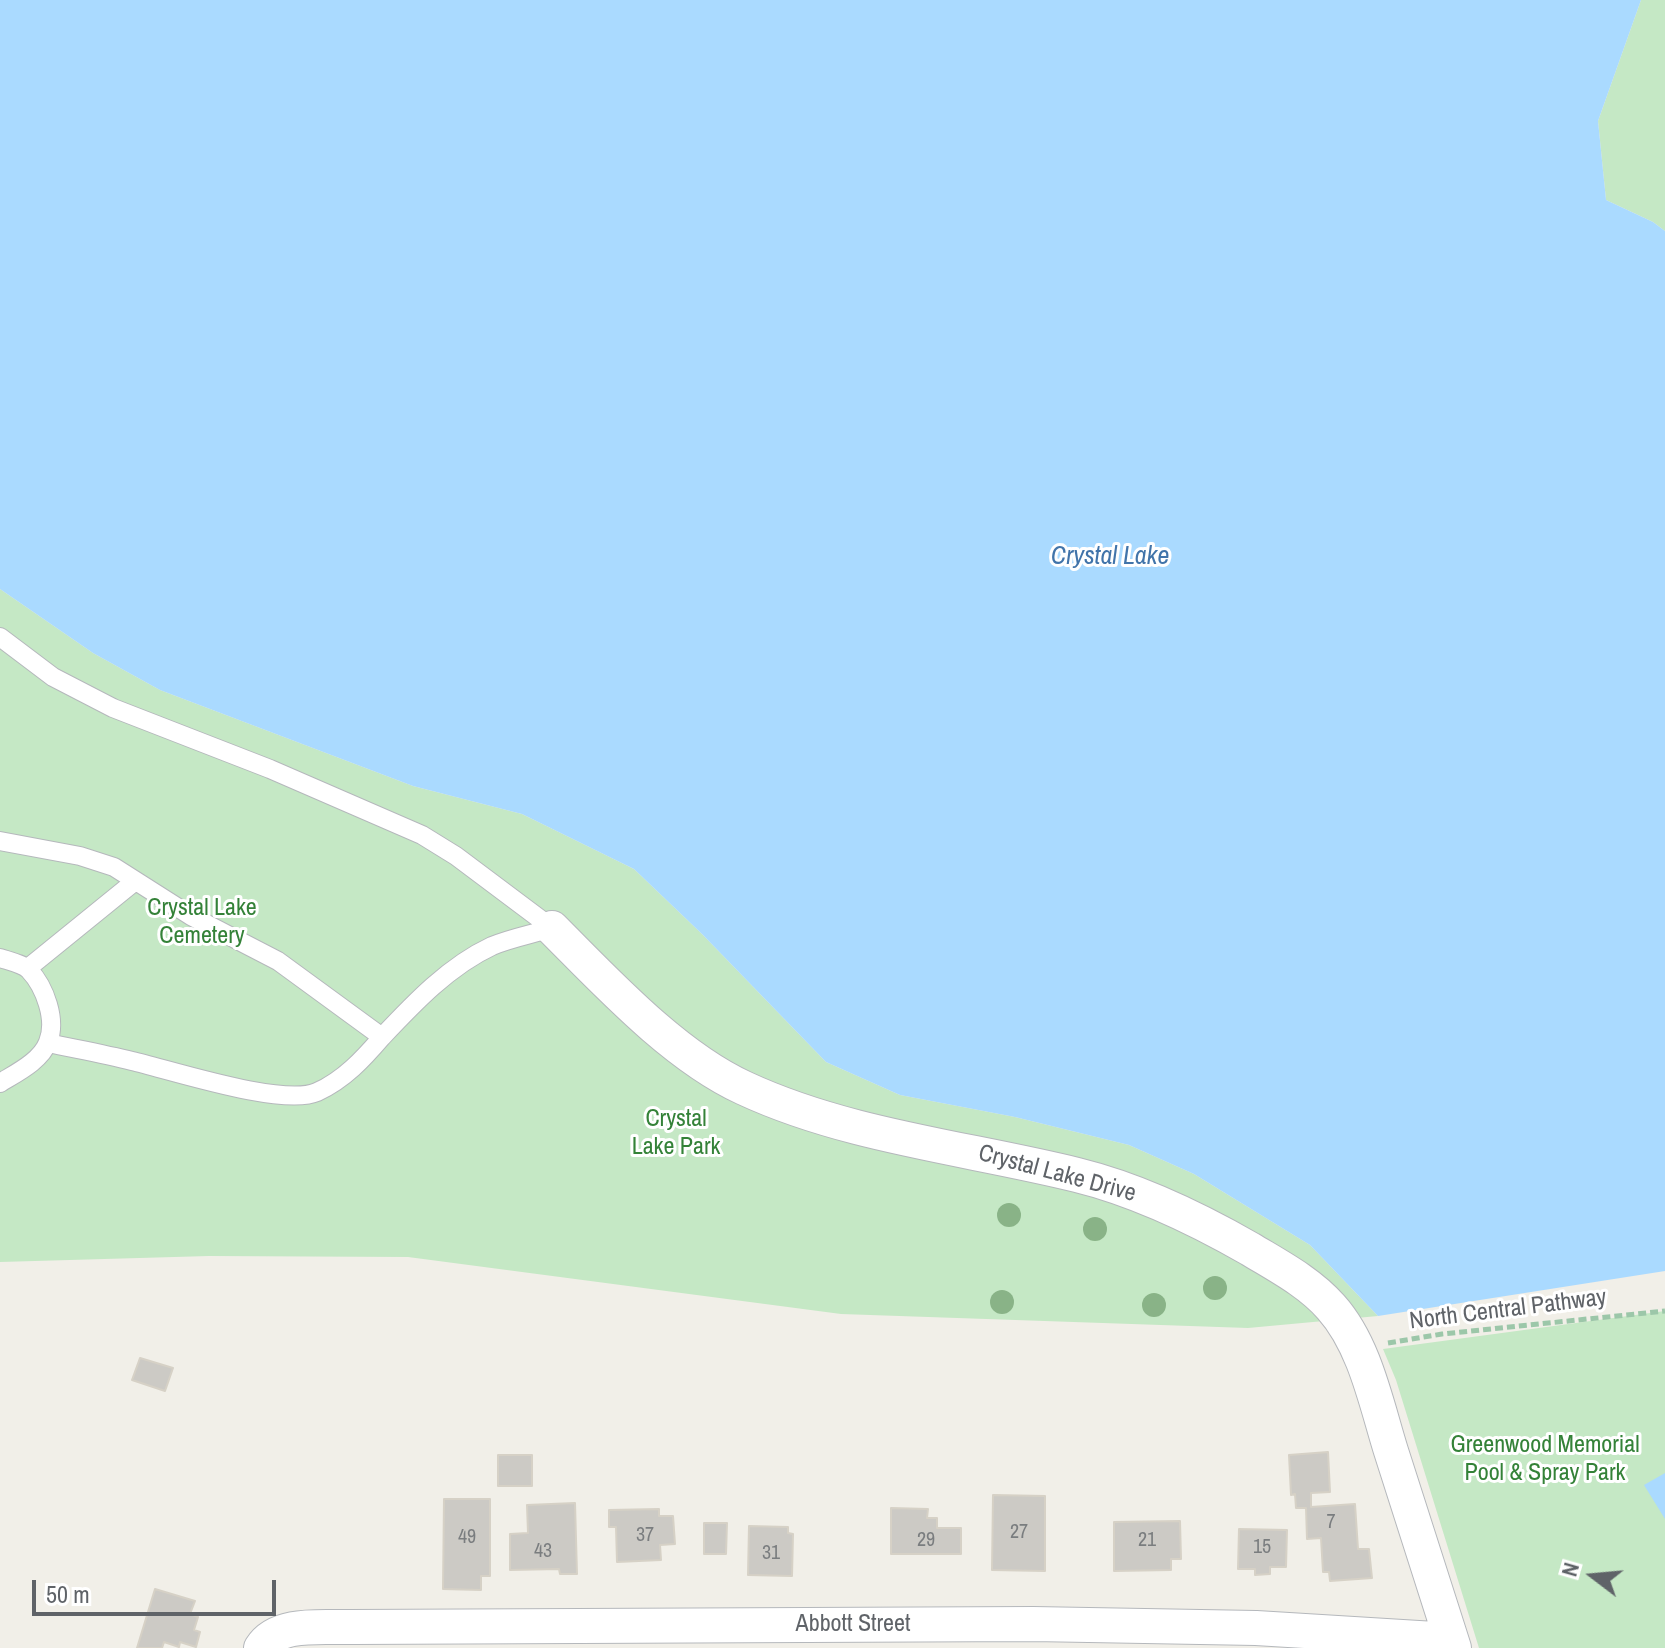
<!DOCTYPE html>
<html>
<head>
<meta charset="utf-8">
<style>
  body { margin:0 }
  #map { position:relative; width:1665px; height:1648px; overflow:hidden; background:#f1efe8; font-family:"Archivo Narrow",sans-serif }
  canvas { display:block }
  .north { position:absolute; left:1553px; top:1536px; width:80px; height:80px; -webkit-text-stroke:6px #fff; paint-order:stroke; rotate:286deg; font-size:22px; font-weight:700; line-height:32px; text-align:center; color:#5f6368 }
  .north::after { content:''; display:block; margin:auto; width:28px; height:36px; background:#5f6368; clip-path:polygon(50% 0,100% 100%,50% 72%,0 100%) }
  .scale { position:absolute; left:32px; top:1580px; width:244px; height:36px; box-sizing:border-box; border:4px solid #5f6368; border-top:0; padding-left:10px; font-size:24px; line-height:28px; white-space:nowrap; color:#5f6368; -webkit-text-stroke:6px #fff; paint-order:stroke }
</style>
</head>
<body>
<div id="map">
<canvas width="1665" height="1648"></canvas>
<div class="north">N</div>
<div class="scale">50 m</div>
</div>
<script>
const ctx = document.querySelector('canvas').getContext('2d');
ctx.lineJoin = 'round';
function fillPath(path, color) { ctx.fillStyle = color; ctx.fill(path, 'evenodd'); }
function stroke(path, color, width, dash) { ctx.strokeStyle = color; ctx.lineWidth = width; ctx.lineCap = dash ? 'butt' : 'round'; ctx.setLineDash(dash || []); ctx.stroke(path); }
function label(font, color, halo, rows, align = 'center') {
  ctx.font = font + ' "Archivo Narrow",sans-serif'; ctx.lineWidth = 6; ctx.setLineDash([]); ctx.textBaseline = 'middle'; ctx.strokeStyle = halo; ctx.fillStyle = color; for (const [text, x, y, turn = 0] of rows) {
    ctx.save(); ctx.translate(x, y); ctx.rotate((+turn || 0) * Math.PI / 180); ctx.textAlign = isNaN(turn) ? turn : align; if (halo) ctx.strokeText(text, 0, 0); ctx.fillText(text, 0, 0); ctx.restore();
  }
}
fillPath(new Path2D(`
  M 1641,0 L 1665,0 L 1665,231 L 1653,222 L 1606,200 L 1598,121 Z
  M 0,589 L 93,653 L 160,690 L 413,786 L 522,814 L 634,869 L 702,934 L 826,1062 L 900,1095 L 1015,1117 L 1129,1145 L 1194,1174 L 1310,1245 L 1378,1316 L 1248,1328 L 841,1314 L 408,1257 L 209,1256 L 0,1262 Z
  M 1665,1311 L 1665,1648 L 1479,1648 L 1396,1380 L 1383,1349 Z`), '#c5e8c5');
fillPath(new Path2D(`
  M 0,0 L 1641,0 L 1598,121 L 1606,200 L 1653,222 L 1665,231 L 1665,1271 L 1378,1316 L 1310,1245 L 1194,1174 L 1129,1145 L 1015,1117 L 900,1095 L 826,1062 L 702,934 L 634,869 L 522,814 L 413,786 L 160,690 L 93,653 L 0,589 Z
  M 1665,1473 L 1665,1519 L 1644,1485 Z`), '#aadaff');
const building = new Path2D(`
  M 140,1358 L 173,1368 L 165,1391 L 132,1380 Z
  M 1328,1452 L 1330,1492 L 1311,1493 L 1311,1507 L 1355,1504 L 1358,1549 L 1369,1549 L 1372,1578 L 1330,1581 L 1329,1572 L 1323,1572 L 1321,1538 L 1307,1539 L 1306,1508 L 1296,1508 L 1295,1494 L 1291,1495 L 1289,1455 Z
  M 498,1455 L 532,1455 L 532,1486 L 498,1486 Z
  M 993,1495 L 1045,1496 L 1045,1571 L 992,1570 Z
  M 444,1499 L 490,1499 L 490,1576 L 481,1576 L 481,1590 L 443,1589 Z
  M 575,1503 L 577,1574 L 560,1574 L 559,1569 L 510,1570 L 510,1534 L 528,1533 L 527,1505 Z
  M 891,1508 L 928,1509 L 927,1518 L 937,1518 L 937,1528 L 961,1528 L 961,1554 L 891,1554 Z
  M 659,1509 L 659,1516 L 673,1516 L 675,1544 L 660,1545 L 661,1560 L 617,1562 L 616,1527 L 609,1527 L 609,1510 Z
  M 1180,1521 L 1181,1559 L 1171,1559 L 1171,1570 L 1114,1571 L 1114,1522 Z
  M 704,1523 L 727,1523 L 726,1554 L 704,1554 Z
  M 749,1526 L 788,1527 L 788,1533 L 793,1534 L 792,1576 L 748,1575 Z
  M 1239,1529 L 1287,1530 L 1286,1567 L 1270,1567 L 1270,1574 L 1255,1575 L 1255,1569 L 1238,1569 Z
  M 155,1589 L 195,1601 L 190,1614 L 198,1617 L 194,1630 L 200,1632 L 196,1647 L 180,1642 L 179,1647 L 164,1642 L 162,1648 L 137,1648 Z`);
fillPath(building, '#cccac5');
stroke(building, '#d6d1c6', 2);
const lane = new Path2D(`
  M 0,637 L 53,677 L 113,708 L 270,769 L 422,835 L 456,856 L 552,928
  M 0,841 L 80,856 L 114,867 L 191,916 L 278,961 L 382,1037 C 414,1003 449,966 492,946 C 511,938 533,934 552,928
  M 0,958 C 9,961 23,964 29,970 C 45,987 57,1020 48,1042 C 41,1061 16,1073 0,1083
  M 28,968 L 134,882
  M 48,1043 C 76,1049 104,1054 132,1061 C 171,1070 283,1107 317,1092 C 344,1080 364,1058 382,1037`);
const street = new Path2D(`
  M 552,928 C 606,982 674,1056 744,1088 C 847,1136 968,1148 1077,1175 C 1138,1190 1196,1218 1250,1249 C 1278,1266 1309,1282 1331,1307 C 1365,1345 1376,1403 1391,1451 C 1412,1516 1433,1582 1454,1648
  M 261,1648 C 278,1621 323,1628 352,1627 L 1033,1624 L 1256,1628 L 1451,1640`);
stroke(lane, '#b5b8bc', 20);
stroke(street, '#b5b8bc', 36);
stroke(new Path2D(`
  M 1388,1343 L 1442,1334 L 1665,1311`), '#9cc7a9', 5, [8, 4]);
stroke(lane, '#fff', 18);
stroke(street, '#fff', 34);
ctx.fillStyle = '#89b387';
for (const [x, y] of [
  [1009,1215],
  [1095,1229],
  [1215,1288],
  [1002,1302],
  [1154,1305]
]) { ctx.beginPath(); ctx.arc(x, y, 12, 0, 2 * Math.PI); ctx.fill(); }
label('20px', '#7a7d7f', null, [
  ["7",1331,1523],
  ["27",1019,1533],
  ["37",645,1536],
  ["49",467,1538],
  ["29",926,1541],
  ["21",1147,1541],
  ["15",1262,1548],
  ["43",543,1552],
  ["31",771,1554]
]);
label('24px', '#348238', '#fff', [
  ["Crystal Lake",202,909],
  ["Cemetery",202,937],
  ["Crystal",676,1120],
  ["Lake Park",676,1148],
  ["Greenwood Memorial",1545,1446],
  ["Pool & Spray Park",1545,1474]
]);
label('24px', '#5f6368', '#fff', [
  ["Crystal Lake Drive",1057,1174,15],
  ["North Central Pathway",1508,1310,-7],
  ["Abbott Street",853,1625]
]);
label('italic 26px', '#4174aa', '#fff', [
  ["Crystal Lake",1110,557]
]);
</script>
</body>
</html>
